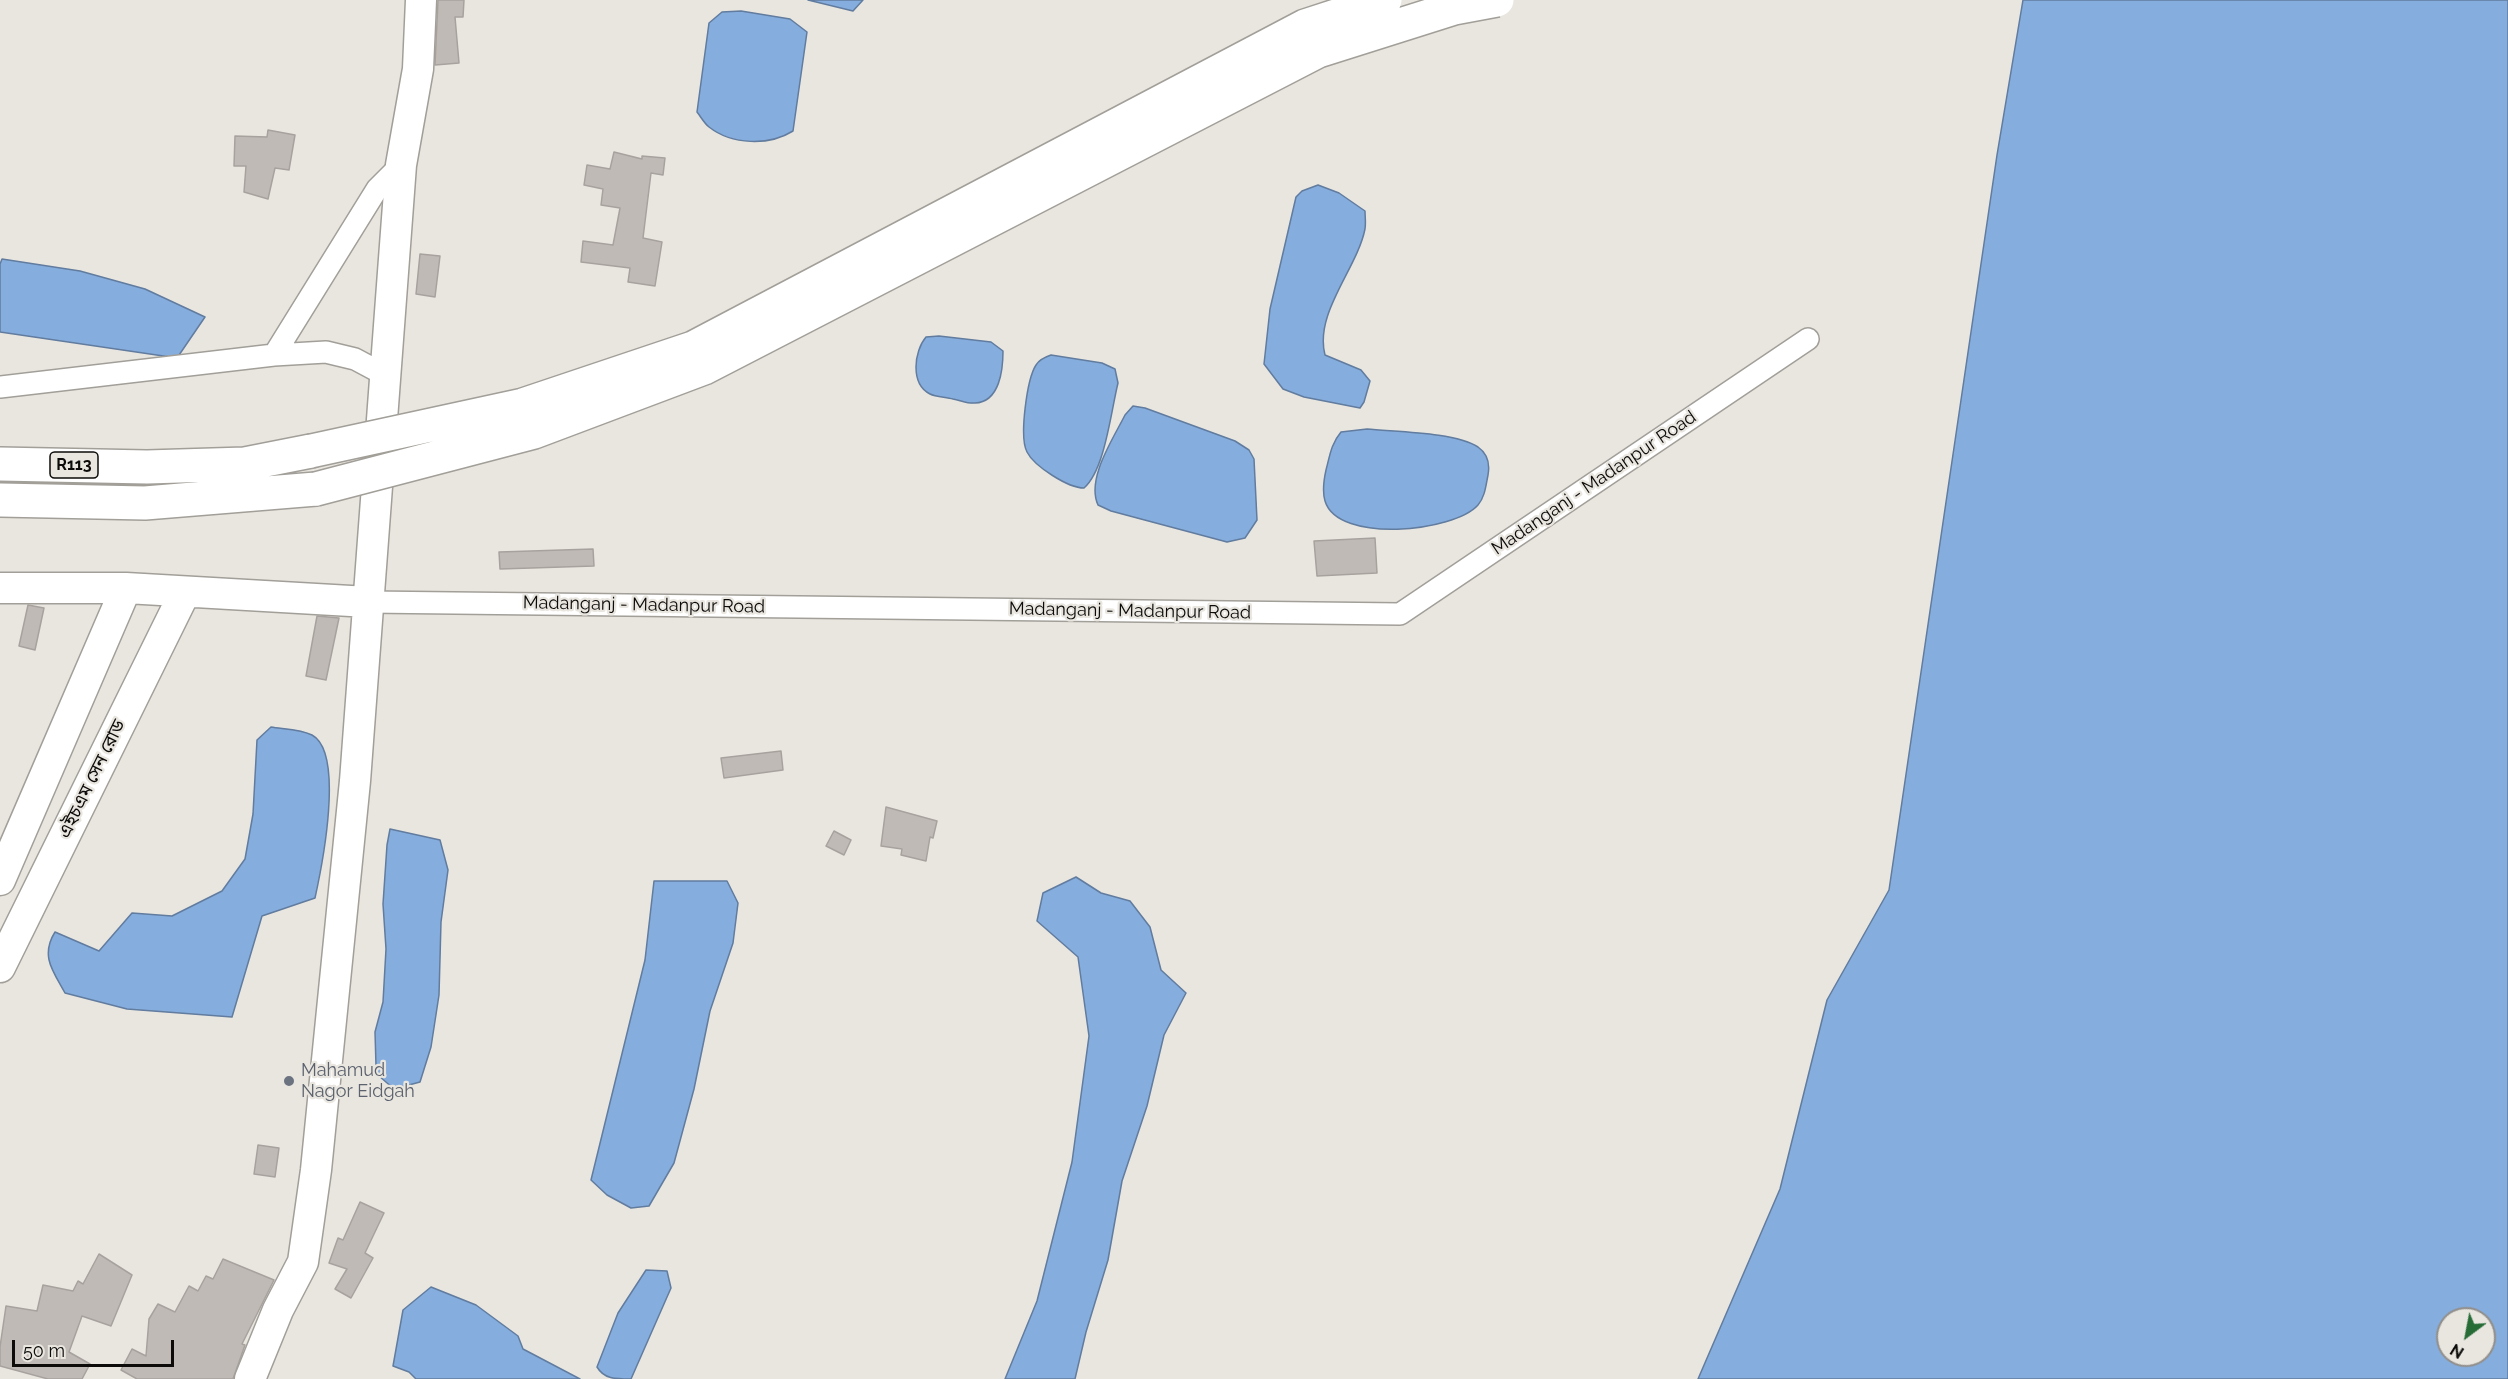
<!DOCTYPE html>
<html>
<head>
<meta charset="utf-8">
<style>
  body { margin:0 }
  #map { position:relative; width:2508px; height:1379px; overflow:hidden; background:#e9e6e0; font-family:Raleway,sans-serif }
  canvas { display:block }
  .north { position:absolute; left:2436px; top:1307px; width:60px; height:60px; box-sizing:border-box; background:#e9e6e0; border:2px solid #918e8a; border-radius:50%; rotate:212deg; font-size:16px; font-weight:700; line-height:24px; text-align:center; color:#0c0b09 }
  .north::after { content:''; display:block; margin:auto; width:21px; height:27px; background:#276c37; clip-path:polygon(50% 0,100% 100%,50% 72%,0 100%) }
  .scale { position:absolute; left:12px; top:1340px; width:162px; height:27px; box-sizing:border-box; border:3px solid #0c0b09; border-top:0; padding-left:8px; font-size:18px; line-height:21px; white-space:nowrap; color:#0c0b09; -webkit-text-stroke:4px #e9e6e0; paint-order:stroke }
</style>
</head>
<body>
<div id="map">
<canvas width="2508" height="1379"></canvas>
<div class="north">N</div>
<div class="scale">50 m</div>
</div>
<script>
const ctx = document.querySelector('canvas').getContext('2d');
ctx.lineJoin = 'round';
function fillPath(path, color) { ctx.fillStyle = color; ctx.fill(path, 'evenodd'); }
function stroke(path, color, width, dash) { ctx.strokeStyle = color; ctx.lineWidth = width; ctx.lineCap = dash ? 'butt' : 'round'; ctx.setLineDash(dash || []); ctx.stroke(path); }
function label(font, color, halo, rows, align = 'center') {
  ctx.font = font + ' Raleway,"Noto Sans Bengali",sans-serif'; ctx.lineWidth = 4.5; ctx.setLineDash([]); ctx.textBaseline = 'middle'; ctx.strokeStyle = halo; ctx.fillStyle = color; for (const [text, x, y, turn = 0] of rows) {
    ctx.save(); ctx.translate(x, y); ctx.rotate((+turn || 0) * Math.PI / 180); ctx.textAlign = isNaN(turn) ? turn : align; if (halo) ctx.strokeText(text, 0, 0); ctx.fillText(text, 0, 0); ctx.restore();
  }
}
const water = new Path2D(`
  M 808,0 L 863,0 L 853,11 Z
  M 2023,0 L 2508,0 L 2508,1379 L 1698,1379 L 1780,1189 L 1827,1000 L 1889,890 L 1997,155 ZM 2448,1319 L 2484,1319 L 2484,1355 L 2448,1355 Z
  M 741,11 L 790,19 L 807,32 L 793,131 C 769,146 732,145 709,127 C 704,123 701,117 697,112 L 709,23 L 722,12 Z
  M 1318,185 L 1339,193 L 1365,211 C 1365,216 1366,223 1365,229 C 1357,269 1314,313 1325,355 L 1361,370 L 1370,381 L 1364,402 L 1360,408 L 1304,397 L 1283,389 L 1264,364 L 1270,309 L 1296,197 L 1302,191 Z
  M 2,259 L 80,271 L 145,289 L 205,317 L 177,358 L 0,332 L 0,264 Z
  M 939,336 L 991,342 L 1003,351 C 1003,369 1000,402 975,403 C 968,404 960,400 953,399 C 946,397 936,397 930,394 C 910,384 914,351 926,337 Z
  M 1051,355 L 1102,363 L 1115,369 L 1118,383 C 1111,411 1105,470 1084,488 C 1068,488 1034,466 1027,452 C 1019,437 1027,379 1036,365 C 1039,360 1045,357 1051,355 Z
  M 1133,406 L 1145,408 L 1235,441 L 1249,450 L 1254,459 L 1257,520 L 1245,538 L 1227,542 L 1111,511 L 1098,505 C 1086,479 1113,439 1125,415 Z
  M 1367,429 C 1396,432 1455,432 1478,447 C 1488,454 1490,464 1488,475 C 1486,485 1485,497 1478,505 C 1454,532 1338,544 1325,501 C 1322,491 1324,479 1326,470 C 1330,455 1331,444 1341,432 Z
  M 271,727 C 283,729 301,729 312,735 C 345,753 322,866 315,898 L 262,916 L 232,1017 L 127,1009 L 65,993 C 53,971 40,956 55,932 L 99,951 L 132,913 L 172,916 L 222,891 L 245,859 L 253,814 L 257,740 Z
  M 390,829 L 440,840 L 448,870 L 441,922 L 439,995 L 431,1047 L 420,1082 L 394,1089 L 379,1076 L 376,1066 L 375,1032 L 383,1002 L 386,949 L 383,904 L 387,845 Z
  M 1076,877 L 1101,893 L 1130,901 L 1150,927 L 1161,970 L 1186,993 L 1164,1035 L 1147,1106 L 1122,1181 L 1108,1260 L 1086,1332 L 1075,1379 L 1005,1379 L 1037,1301 L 1072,1162 L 1089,1036 L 1078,957 L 1037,921 L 1043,893 Z
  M 654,881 L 727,881 L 738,903 L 733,943 L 710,1011 L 694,1089 L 674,1163 L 649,1206 L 631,1208 L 607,1195 L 591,1180 L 645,960 Z
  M 646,1270 L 667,1271 L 671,1288 L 631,1379 C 615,1379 604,1379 597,1367 L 618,1313 Z
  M 431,1287 L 476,1305 L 518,1336 L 523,1349 L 580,1379 L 416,1379 L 409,1372 L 393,1366 L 403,1310 Z`);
fillPath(water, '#85adde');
stroke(water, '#617c9e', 1.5);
const building = new Path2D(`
  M 438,0 L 464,0 L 463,17 L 455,17 L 459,63 L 435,65 Z
  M 268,130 L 295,135 L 289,170 L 275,168 L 268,199 L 244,192 L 246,166 L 234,166 L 235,136 L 267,137 Z
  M 614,152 L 642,159 L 642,156 L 665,158 L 663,175 L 651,173 L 643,238 L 662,242 L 655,286 L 628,282 L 630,268 L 581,262 L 583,241 L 613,245 L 620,208 L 601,205 L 603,189 L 584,185 L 587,165 L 610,169 Z
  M 420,254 L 440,256 L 435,297 L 416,294 Z
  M 1375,538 L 1377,573 L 1317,576 L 1314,541 Z
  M 593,549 L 594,566 L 500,569 L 499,552 Z
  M 28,605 L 44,608 L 35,650 L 19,646 Z
  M 317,616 L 339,618 L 326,680 L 306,676 Z
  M 781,751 L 783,770 L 724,778 L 721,758 Z
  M 886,807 L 937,821 L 933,838 L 930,837 L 926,861 L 901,855 L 902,849 L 881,846 Z
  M 834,831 L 851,840 L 844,855 L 826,846 Z
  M 258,1145 L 279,1148 L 275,1177 L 254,1174 Z
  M 360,1202 L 384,1213 L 365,1253 L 373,1258 L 351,1298 L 335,1289 L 347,1269 L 329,1263 L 338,1238 L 343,1240 Z
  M 99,1254 L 132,1275 L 111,1326 L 82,1316 L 69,1352 L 90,1364 L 82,1379 L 48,1379 L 0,1366 L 0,1347 L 6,1306 L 37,1311 L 43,1285 L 73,1291 L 78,1281 L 83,1284 Z
  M 223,1259 L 274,1280 L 242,1344 L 245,1345 L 233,1379 L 137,1379 L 121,1370 L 132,1349 L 146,1356 L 149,1319 L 158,1304 L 175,1312 L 189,1286 L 198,1291 L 206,1276 L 213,1279 Z`);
fillPath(building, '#c0bab6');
stroke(building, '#a8a29e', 1.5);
const street = new Path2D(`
  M 274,355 L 377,189 L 401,165
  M 0,387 L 274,355 L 326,352 L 355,359 L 385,375
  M 368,602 L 1400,614 L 1808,339`);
const secondary = new Path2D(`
  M 0,588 L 126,588 L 368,602
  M 0,880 L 126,588
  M 0,967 L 185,592
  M 250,1379 L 278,1310 L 303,1262 L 316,1170 L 355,781 L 401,165 L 418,69 L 421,0`);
const primary = new Path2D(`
  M 0,464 L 147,467 L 245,464 L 311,451
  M 0,500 L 145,503 L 316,489`);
stroke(street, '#a29f99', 24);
stroke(secondary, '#a29f99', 33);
stroke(primary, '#a29f99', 36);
stroke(street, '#fff', 21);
stroke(secondary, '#fff', 30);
stroke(primary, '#fff', 33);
const primaryBridge = new Path2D(`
  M 311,451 L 523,405 L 693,348 L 1305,26 L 1385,0
  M 316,489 L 534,432 L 704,368 L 1318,51 L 1454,8 L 1497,0`);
stroke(primaryBridge, '#a29f99', 36, []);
stroke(primaryBridge, '#fff', 33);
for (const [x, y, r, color] of [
  [289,1081,6,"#6b7280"]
]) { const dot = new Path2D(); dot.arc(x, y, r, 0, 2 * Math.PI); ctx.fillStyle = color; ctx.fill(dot); stroke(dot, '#e9e6e0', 2); }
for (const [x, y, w] of [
  [74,465,48]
]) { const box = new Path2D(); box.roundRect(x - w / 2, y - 13, w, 26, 4.5); ctx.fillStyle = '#e9e6e0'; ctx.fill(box); stroke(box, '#0c0b09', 1.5); }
label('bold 16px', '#0c0b09', null, [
  ["R113",74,465]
]);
label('18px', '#0c0b09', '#e9e6e0', [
  ["Madanganj - Madanpur Road",1594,483,-34],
  ["Madanganj - Madanpur Road",644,605,1],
  ["Madanganj - Madanpur Road",1130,611,1],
  ["এইচএম সেন রোড",92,779,-64]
]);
label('18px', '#5b616d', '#e9e6e0', [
  ["Mahamud",301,1071],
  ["Nagor Eidgah",301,1092]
], 'left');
</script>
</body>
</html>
